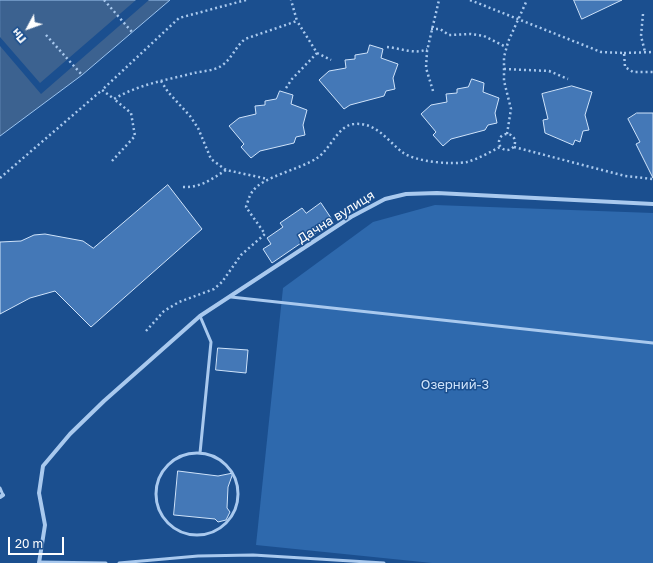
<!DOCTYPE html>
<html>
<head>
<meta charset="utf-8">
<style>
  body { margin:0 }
  #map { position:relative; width:653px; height:563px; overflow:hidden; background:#1b4f8f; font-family:"Golos Text",sans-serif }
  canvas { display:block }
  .north { position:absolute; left:8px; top:8px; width:40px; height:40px; -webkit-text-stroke:3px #1b4f8f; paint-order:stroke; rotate:229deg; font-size:11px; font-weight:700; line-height:16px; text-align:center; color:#fff }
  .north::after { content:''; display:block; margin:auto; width:14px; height:18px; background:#fff; clip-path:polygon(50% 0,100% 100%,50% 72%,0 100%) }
  .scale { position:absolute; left:8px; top:537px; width:56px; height:18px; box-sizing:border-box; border:2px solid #fff; border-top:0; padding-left:5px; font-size:12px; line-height:14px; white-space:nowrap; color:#fff; -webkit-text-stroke:3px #1b4f8f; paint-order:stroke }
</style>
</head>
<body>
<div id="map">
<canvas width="653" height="563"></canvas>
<div class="north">Пн</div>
<div class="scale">20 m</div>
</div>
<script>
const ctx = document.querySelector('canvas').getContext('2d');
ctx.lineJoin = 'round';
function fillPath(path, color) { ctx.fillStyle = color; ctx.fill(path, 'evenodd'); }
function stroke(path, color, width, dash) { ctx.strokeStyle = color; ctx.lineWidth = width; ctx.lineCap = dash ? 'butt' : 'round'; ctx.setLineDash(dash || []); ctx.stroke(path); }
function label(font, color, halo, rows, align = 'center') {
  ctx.font = font + ' "Golos Text",sans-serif'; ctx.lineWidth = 3; ctx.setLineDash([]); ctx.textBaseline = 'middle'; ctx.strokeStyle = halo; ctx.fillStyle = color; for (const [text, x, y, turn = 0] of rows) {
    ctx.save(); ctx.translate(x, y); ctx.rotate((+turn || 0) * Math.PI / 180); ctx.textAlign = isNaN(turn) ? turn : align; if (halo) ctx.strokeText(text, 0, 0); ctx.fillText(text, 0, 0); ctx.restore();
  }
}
fillPath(new Path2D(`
  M 435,205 L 653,213 L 653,563 L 432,563 L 256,545 L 283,288 L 373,222 Z`), '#2e69ad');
const water = new Path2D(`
  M 0,0 L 170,0 L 82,75 L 0,136 Z`);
fillPath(water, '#3c6290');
stroke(water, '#9cc4f0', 1);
fillPath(new Path2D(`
  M 136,0 L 149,0 L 41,94 L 0,46 L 0,37 L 40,83 Z`), '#1b4f8f');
const building = new Path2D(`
  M 574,0 L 622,0 L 582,19 Z
  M 370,45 L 383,49 L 381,58 L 398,64 L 393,78 L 395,89 L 386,91 L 384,96 L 350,105 L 344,109 L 319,80 L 329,71 L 346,68 L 345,60 L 355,59 L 355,55 L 367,53 Z
  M 472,79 L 484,83 L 483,92 L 499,98 L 495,113 L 497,123 L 488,125 L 485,130 L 451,139 L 443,146 L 433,135 L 436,132 L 421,114 L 431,105 L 447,102 L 446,94 L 457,93 L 457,89 L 468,87 Z
  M 572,86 L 592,92 L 585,115 L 589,130 L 583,131 L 580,142 L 575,140 L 573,145 L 545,133 L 543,120 L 548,119 L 542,94 Z
  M 280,91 L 293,95 L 291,104 L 307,110 L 303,125 L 305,135 L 296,137 L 294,143 L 260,151 L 251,158 L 241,147 L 244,144 L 229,126 L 239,118 L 256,114 L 255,106 L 265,105 L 265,101 L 276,99 Z
  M 637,113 L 653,113 L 653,178 L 636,144 L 640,142 L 628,119 Z
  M 168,185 L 202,229 L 91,327 L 55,291 L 30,298 L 0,314 L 0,242 L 21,241 L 34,235 L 45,234 L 83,241 L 93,248 Z
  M 321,203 L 333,221 L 272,263 L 263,249 L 271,244 L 267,238 L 283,227 L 280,223 L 302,208 L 306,213 Z
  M 218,348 L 248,350 L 246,373 L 216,370 Z
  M 178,471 L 218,476 L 233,473 L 228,487 L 227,508 L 230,512 L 226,520 L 218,522 L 215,519 L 174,515 Z`);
fillPath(building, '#4478b7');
stroke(building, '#cfe3fa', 1);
stroke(new Path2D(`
  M 104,0 L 132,32
  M 246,0 L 179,18 L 102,90 L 114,99 C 139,84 167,80 194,73 C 202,71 214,71 221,66 C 232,59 235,47 245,39 L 297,21 L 291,0
  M 470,0 L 601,52 L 624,53 L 625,67 L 633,72 L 653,72
  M 643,14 L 641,36 L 645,52
  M 431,29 L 440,29 L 449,35 L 471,34 L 484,36 L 506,47
  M 46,35 L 82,75
  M 387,47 C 400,48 416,55 427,49
  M 317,53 L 331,60
  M 624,53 L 653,52
  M 504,69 L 549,71 L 568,79
  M 161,81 L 168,92 L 190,116 L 198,128 L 211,159 L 226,170
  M 286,88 L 292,79 L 317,53 L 297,21
  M 433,91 L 426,68 L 427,51 L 439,0
  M499 142a8 8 0 1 1 16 0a8 8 0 1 1-16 0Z
  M 507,134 L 511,109 L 504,81 L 504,57 L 508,42 L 527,0
  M 514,147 L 625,176 L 653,179
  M 112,161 L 135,136 L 131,113 L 114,99
  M 0,178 L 102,90
  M 183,187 C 200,188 212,179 226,170 L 268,179
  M 146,331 L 164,311 L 179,302 L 214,289 L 222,282 L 241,255 L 265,234 L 246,207 C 248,202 249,195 253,191 C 262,177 301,169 317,158 C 330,150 338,125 354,124 C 376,122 387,140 402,152 C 415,162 452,165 467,162 C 478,159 490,152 500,147`), '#a9c9ee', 2.5, [2, 3]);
stroke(new Path2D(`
  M 231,297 L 653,343
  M156 494a41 41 0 1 1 82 0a41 41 0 1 1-82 0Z
  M 200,453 L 211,342 L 200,316
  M 0,488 L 3,495
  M 39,562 L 106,563
  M 119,563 L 198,556 L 253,555 L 384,563`), '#a9c9ee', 3);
stroke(new Path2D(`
  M 0,497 L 3,495
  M 39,563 L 45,525 L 39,493 L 43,466 L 70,434 L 104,401 L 200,316 L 351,217 L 385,199 L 406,194 L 437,193 L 653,204`), '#a9c9ee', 4);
label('13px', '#fff', '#1b4f8f', [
  ["Дачна вулиця",336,217,-32]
]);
label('13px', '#cfe3fa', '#1b4f8f', [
  ["Озерний-3",455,385]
]);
</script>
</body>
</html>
